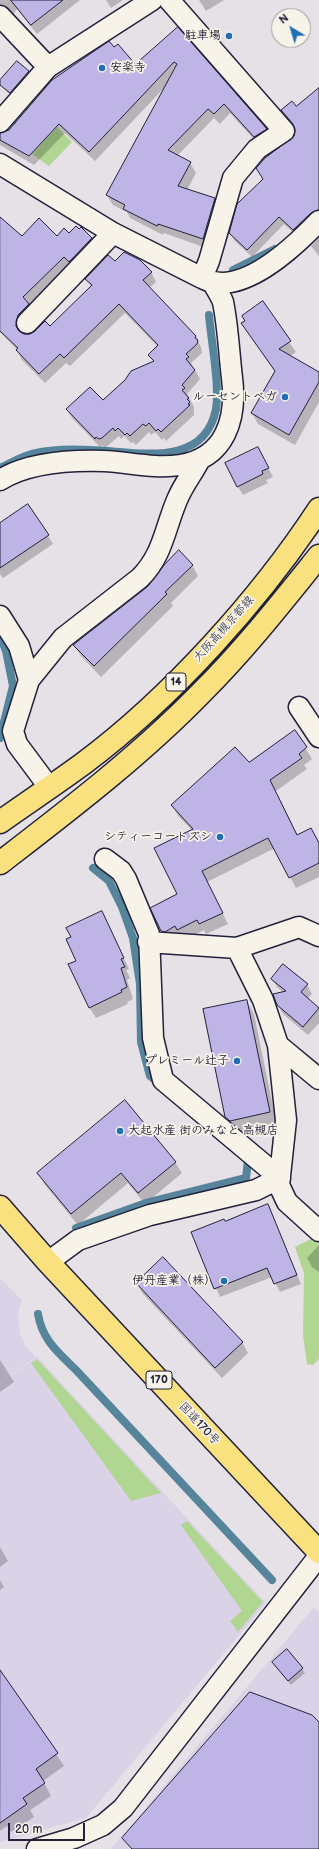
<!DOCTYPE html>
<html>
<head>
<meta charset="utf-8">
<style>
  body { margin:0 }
  #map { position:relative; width:319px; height:1849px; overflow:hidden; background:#e6e0e7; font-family:"Balsamiq Sans",sans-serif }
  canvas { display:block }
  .north { position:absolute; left:271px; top:8px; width:40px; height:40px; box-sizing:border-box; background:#f7f3e8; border:1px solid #a29fa3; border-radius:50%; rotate:322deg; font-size:11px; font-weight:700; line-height:16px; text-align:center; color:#22223b }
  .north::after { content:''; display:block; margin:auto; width:14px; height:18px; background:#1f6fb2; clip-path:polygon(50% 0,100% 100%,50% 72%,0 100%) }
  .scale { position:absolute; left:8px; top:1823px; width:77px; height:18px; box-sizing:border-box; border:2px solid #22223b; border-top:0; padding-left:5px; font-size:12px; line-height:14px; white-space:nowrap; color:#22223b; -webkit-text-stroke:3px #f7f3e8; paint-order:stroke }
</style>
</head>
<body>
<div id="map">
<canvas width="319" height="1849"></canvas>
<div class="north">N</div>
<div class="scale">20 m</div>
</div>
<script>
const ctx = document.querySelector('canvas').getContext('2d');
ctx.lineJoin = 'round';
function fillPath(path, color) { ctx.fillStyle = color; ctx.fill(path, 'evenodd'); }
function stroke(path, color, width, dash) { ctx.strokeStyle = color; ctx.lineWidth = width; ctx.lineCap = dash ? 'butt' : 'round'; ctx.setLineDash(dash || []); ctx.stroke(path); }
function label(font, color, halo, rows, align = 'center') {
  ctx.font = font + ' "Balsamiq Sans","Klee One",sans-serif'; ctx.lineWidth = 3.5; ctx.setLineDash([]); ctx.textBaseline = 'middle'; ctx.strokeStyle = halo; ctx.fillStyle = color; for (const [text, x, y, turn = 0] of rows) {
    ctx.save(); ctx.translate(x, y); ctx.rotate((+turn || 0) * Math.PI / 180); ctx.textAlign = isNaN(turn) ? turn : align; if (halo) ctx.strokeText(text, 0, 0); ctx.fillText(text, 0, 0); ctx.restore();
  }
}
fillPath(new Path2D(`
  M 0,1278 L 22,1300 L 18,1313 L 20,1334 L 26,1347 L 36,1357 L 0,1382 Z
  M 37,1357 L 266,1603 L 86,1818 L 0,1842 L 0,1383 Z
  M 314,1607 L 319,1612 L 319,1849 L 111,1849 Z`), '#dad3e7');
fillPath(new Path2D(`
  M 57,127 L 72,142 L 49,166 L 32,154 Z
  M 315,1237 L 319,1240 L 319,1359 L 313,1365 L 307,1364 L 303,1335 L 304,1273 L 295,1247 Z
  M 37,1359 L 161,1493 L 131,1501 L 31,1363 Z
  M 187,1521 L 263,1602 L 238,1632 L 230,1621 L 242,1611 L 181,1525 Z`), '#b0d691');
fillPath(new Path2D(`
  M 0,0 L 80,0 L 37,34 L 17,9 L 12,16 L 0,16 Z
  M 106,0 L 123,0 L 111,8 Z
  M 199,0 L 224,0 L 206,11 Z
  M 178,29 L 266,129 L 271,139 L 260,146 L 230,113 L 220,124 L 214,118 L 177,156 L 190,163 L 196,173 L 187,190 L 214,199 L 220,209 L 209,249 L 164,233 L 163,235 L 130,218 L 127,212 L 113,205 L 107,195 L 164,88 L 95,161 L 65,133 L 34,165 L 0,145 L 0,134 L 4,134 L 135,65 Z
  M 17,62 L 31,77 L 13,97 L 2,87 L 0,82 Z
  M 319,98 L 319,219 L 298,237 L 284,224 L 252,257 L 235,241 L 230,233 L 264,180 L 296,136 L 296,129 L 282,110 L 296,108 Z
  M 0,219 L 22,237 L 57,237 L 69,235 L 81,228 L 91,239 L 97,248 L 69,266 L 29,305 L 34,314 L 23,325 L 21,334 L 30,335 L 50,327 L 91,287 L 87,279 L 115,262 L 151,272 L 156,282 L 149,288 L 196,337 L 201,347 L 202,353 L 191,363 L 200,379 L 187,394 L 194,407 L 194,415 L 166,441 L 164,438 L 162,440 L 155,432 L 151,435 L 149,432 L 136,445 L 133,442 L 131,443 L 124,436 L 121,439 L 119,436 L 105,448 L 102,445 L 100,447 L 73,419 L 67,410 L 103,401 L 154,362 L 149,355 L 158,347 L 125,313 L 70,366 L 66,363 L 45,383 L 22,360 L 17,350 L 0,332 Z
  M 319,238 L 319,256 L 311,246 Z
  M 262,303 L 296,352 L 289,357 L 319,373 L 319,402 L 295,445 L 258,424 L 252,413 L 275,372 L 243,324 Z
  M 262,457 L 273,477 L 266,480 L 268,483 L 243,495 L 238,487 Z
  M 28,505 L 53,544 L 3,578 L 0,574 L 0,524 Z
  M 192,565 L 198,576 L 171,603 L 173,606 L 101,677 L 81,656 L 74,645 L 148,588 Z
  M 295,731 L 312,759 L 304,765 L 307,769 L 276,791 L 298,836 L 319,844 L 319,877 L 296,888 L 275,848 L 207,882 L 228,924 L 206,934 L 204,930 L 184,940 L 168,942 L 162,931 L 178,894 L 192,830 L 178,816 L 172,805 L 248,763 Z
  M 102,913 L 129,969 L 126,970 L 130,978 L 127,980 L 133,999 L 127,1002 L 128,1004 L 96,1018 L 89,1007 L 72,937 Z
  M 272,979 L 307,985 L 312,994 L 307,999 L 319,1009 L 319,1023 L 308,1035 L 283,1014 L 278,1005 L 284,993 L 277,987 Z
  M 247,1001 L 254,1014 L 277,1126 L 238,1134 L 226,1117 Z
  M 175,1162 L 182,1173 L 145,1204 L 128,1183 L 78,1225 L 45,1185 L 39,1174 Z
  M 268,1205 L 301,1284 L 280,1292 L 272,1277 L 220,1297 L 192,1232 L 225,1222 Z
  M 319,1245 L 319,1272 L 312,1267 L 307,1258 Z
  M 137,1283 L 242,1342 L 248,1353 L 222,1378 L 143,1294 Z
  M 0,1360 L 14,1382 L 0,1392 Z
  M 0,1547 L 8,1561 L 0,1567 Z
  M 0,1580 L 4,1587 L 0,1590 Z
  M 287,1650 L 305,1673 L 291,1685 L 273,1662 Z
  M 0,1672 L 64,1766 L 43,1781 L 51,1796 L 30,1810 L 34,1817 L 11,1832 L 7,1826 L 0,1831 Z`), '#0003');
stroke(new Path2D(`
  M 233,270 L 275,249
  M 0,468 C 11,463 24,455 36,453 C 53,449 74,449 91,450 C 135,451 204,470 216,409 C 220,386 211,340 209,315
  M 0,635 L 6,651 L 13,686 L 0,738
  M 93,868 L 109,881 L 122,907 L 133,938 L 140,984 L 141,1042 L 150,1076 L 160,1084
  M 76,1228 L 146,1203 L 246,1178 L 248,1160 L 243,1156
  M 38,1314 C 42,1340 59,1353 76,1370 L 272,1580`), '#56849a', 8);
const building = new Path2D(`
  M 11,0 L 63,0 L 31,25 Z
  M 178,27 L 267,129 L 254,137 L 224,104 L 214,114 L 208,109 L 168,150 L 191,162 L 178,186 L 215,198 L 203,239 L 158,224 L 157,226 L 123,209 L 125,205 L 106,195 L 177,64 L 174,62 L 89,152 L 59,124 L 29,156 L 0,140 L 0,133 L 9,130 L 52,80 L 109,41 L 114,47 L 118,44 L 135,64 Z
  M 17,61 L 29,71 L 10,93 L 0,85 L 0,80 Z
  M 319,88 L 319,210 L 311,213 L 293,230 L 279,217 L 247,250 L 229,233 L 237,204 L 263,179 L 256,168 L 265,158 L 294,136 L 295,130 L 293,124 L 281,110 L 292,101 L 296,106 Z
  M 0,217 L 22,236 L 39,218 L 57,236 L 64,228 L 69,233 L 76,226 L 79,229 L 81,227 L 92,238 L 69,262 L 64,257 L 23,297 L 29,304 L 18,315 L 16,326 L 19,331 L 24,334 L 30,334 L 35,331 L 45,321 L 50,326 L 92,285 L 85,279 L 108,255 L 115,261 L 124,252 L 140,260 L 152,272 L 143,280 L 196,336 L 195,338 L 198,340 L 197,344 L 186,354 L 189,357 L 186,359 L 195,370 L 182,385 L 185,388 L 182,390 L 189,398 L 187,399 L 190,402 L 188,404 L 190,405 L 161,432 L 158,429 L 156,431 L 149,423 L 146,426 L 143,424 L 130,436 L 127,433 L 125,435 L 118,428 L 115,431 L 113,428 L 102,438 L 99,439 L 96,437 L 95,439 L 66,409 L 90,387 L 103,400 L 125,380 L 131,371 L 154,361 L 148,355 L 158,345 L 119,304 L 64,358 L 60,354 L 39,374 L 16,350 L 18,348 L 0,331 Z
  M 263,301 L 291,341 L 279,349 L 319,372 L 319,382 L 289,435 L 251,413 L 275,371 L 241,323 L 245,321 L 242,316 Z
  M 258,447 L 269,468 L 262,471 L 263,474 L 237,487 L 225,463 Z
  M 28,504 L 49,535 L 0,568 L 0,523 Z
  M 179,550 L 193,565 L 165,592 L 167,594 L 94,666 L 73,645 L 147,587 L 165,564 Z
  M 295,730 L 307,747 L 299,754 L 302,758 L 270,780 L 297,835 L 311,828 L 319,843 L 319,863 L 289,878 L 268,838 L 202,871 L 223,913 L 199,924 L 197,920 L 177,930 L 175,926 L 165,932 L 161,931 L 150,908 L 177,894 L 154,848 L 193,829 L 171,805 L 235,747 L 249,762 Z
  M 102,911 L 124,958 L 121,959 L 125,967 L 121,968 L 127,987 L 121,990 L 122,992 L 89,1008 L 68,964 L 76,961 L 66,939 L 71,937 L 66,928 Z
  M 283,964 L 308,984 L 301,992 L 319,1008 L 303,1027 L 277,1005 L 273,994 L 286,991 L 271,979 Z
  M 247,1000 L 270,1112 L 230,1121 L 225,1117 L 203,1009 Z
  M 125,1100 L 176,1162 L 138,1193 L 121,1173 L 71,1214 L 37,1173 Z
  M 268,1204 L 297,1275 L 274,1284 L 267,1268 L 214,1289 L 191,1232 L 224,1219 L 225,1221 Z
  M 163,1257 L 243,1342 L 215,1368 L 136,1283 Z
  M 287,1649 L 303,1668 L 288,1681 L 272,1662 Z
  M 0,1670 L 58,1753 L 36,1769 L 45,1783 L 23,1798 L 27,1804 L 0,1823 Z
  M 250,1692 L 312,1715 L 319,1722 L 319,1849 L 132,1849 L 122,1838 Z`);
fillPath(building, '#beb5e6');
stroke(building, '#22223b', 1);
const street = new Path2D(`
  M 0,16 L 48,67
  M 0,122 L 48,67 L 152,0
  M 0,164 L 113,233 L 202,278 L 209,261 L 233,178 L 257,149 L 284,131 L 169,0
  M 204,279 C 242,297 294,247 319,221
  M 27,323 L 113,233
  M 0,480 C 29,462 71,460 104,461 C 128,462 155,469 180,465 C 226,458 237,418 232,378 C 229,353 228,326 223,302 C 221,296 216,289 213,283
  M 0,616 L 19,646 L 29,680 L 13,731 L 17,744 L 49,787
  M 29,680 L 63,638 L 140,578 C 163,555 165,528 177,500 C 183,485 193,473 200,459
  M 299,707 L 319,737
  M 148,942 L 237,948 L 263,1000 L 278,1045 L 286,1120 L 279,1185 L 287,1202 L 319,1231
  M 237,948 L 299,927 L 319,936
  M 278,1045 L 319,1079
  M 48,1262 L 78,1240 L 150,1215 L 256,1190 L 280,1178 L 163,1080 L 153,1038 L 149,934 L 126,879 L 121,871 L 105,859
  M 37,1849 L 74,1838 L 103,1825 L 123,1808 L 319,1556`);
const primary = new Path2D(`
  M 0,822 C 28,802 57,783 84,763 C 171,698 260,599 319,509
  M 0,863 C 70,809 141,755 203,691 C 245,649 282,602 319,556`);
const highway = new Path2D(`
  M 0,1207 L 48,1262 L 319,1552`);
stroke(street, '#22223b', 23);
stroke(primary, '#22223b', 25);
stroke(highway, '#22223b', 25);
stroke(street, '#f7f3e8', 20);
stroke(primary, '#fae180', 22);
stroke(highway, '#fae180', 22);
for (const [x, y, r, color] of [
  [229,36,4,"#1f6fb2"],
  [102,68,4,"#1f6fb2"],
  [285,397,4,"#1f6fb2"],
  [220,837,4,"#1f6fb2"],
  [237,1061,4,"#1f6fb2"],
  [120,1131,4,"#1f6fb2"],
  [224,1281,4,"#1f6fb2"]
]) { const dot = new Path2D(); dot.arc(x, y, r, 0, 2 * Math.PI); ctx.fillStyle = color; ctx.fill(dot); stroke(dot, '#f7f3e8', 1.5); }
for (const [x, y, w] of [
  [176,682,20],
  [159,1380,26]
]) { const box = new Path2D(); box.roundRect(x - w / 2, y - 9, w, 18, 3); ctx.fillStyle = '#f7f3e8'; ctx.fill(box); stroke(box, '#22223b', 1); }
label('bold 11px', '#22223b', null, [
  ["14",176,682],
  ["170",159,1380]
]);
label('bold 12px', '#22223b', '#f7f3e8', [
  ["駐車場",221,36],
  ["安楽寺",110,68,"left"],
  ["ルーセントベガ",277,397],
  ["シティーコートズシ",212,837],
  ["プレミール辻子",229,1061],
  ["大起水産 街のみなと 高槻店",128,1131,"left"],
  ["伊丹産業（株）",216,1281]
], 'right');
label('12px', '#22223b', '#f7f3e8', [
  ["大阪高槻京都線",224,629,-48],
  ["国道170号",199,1424,47]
]);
</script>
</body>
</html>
